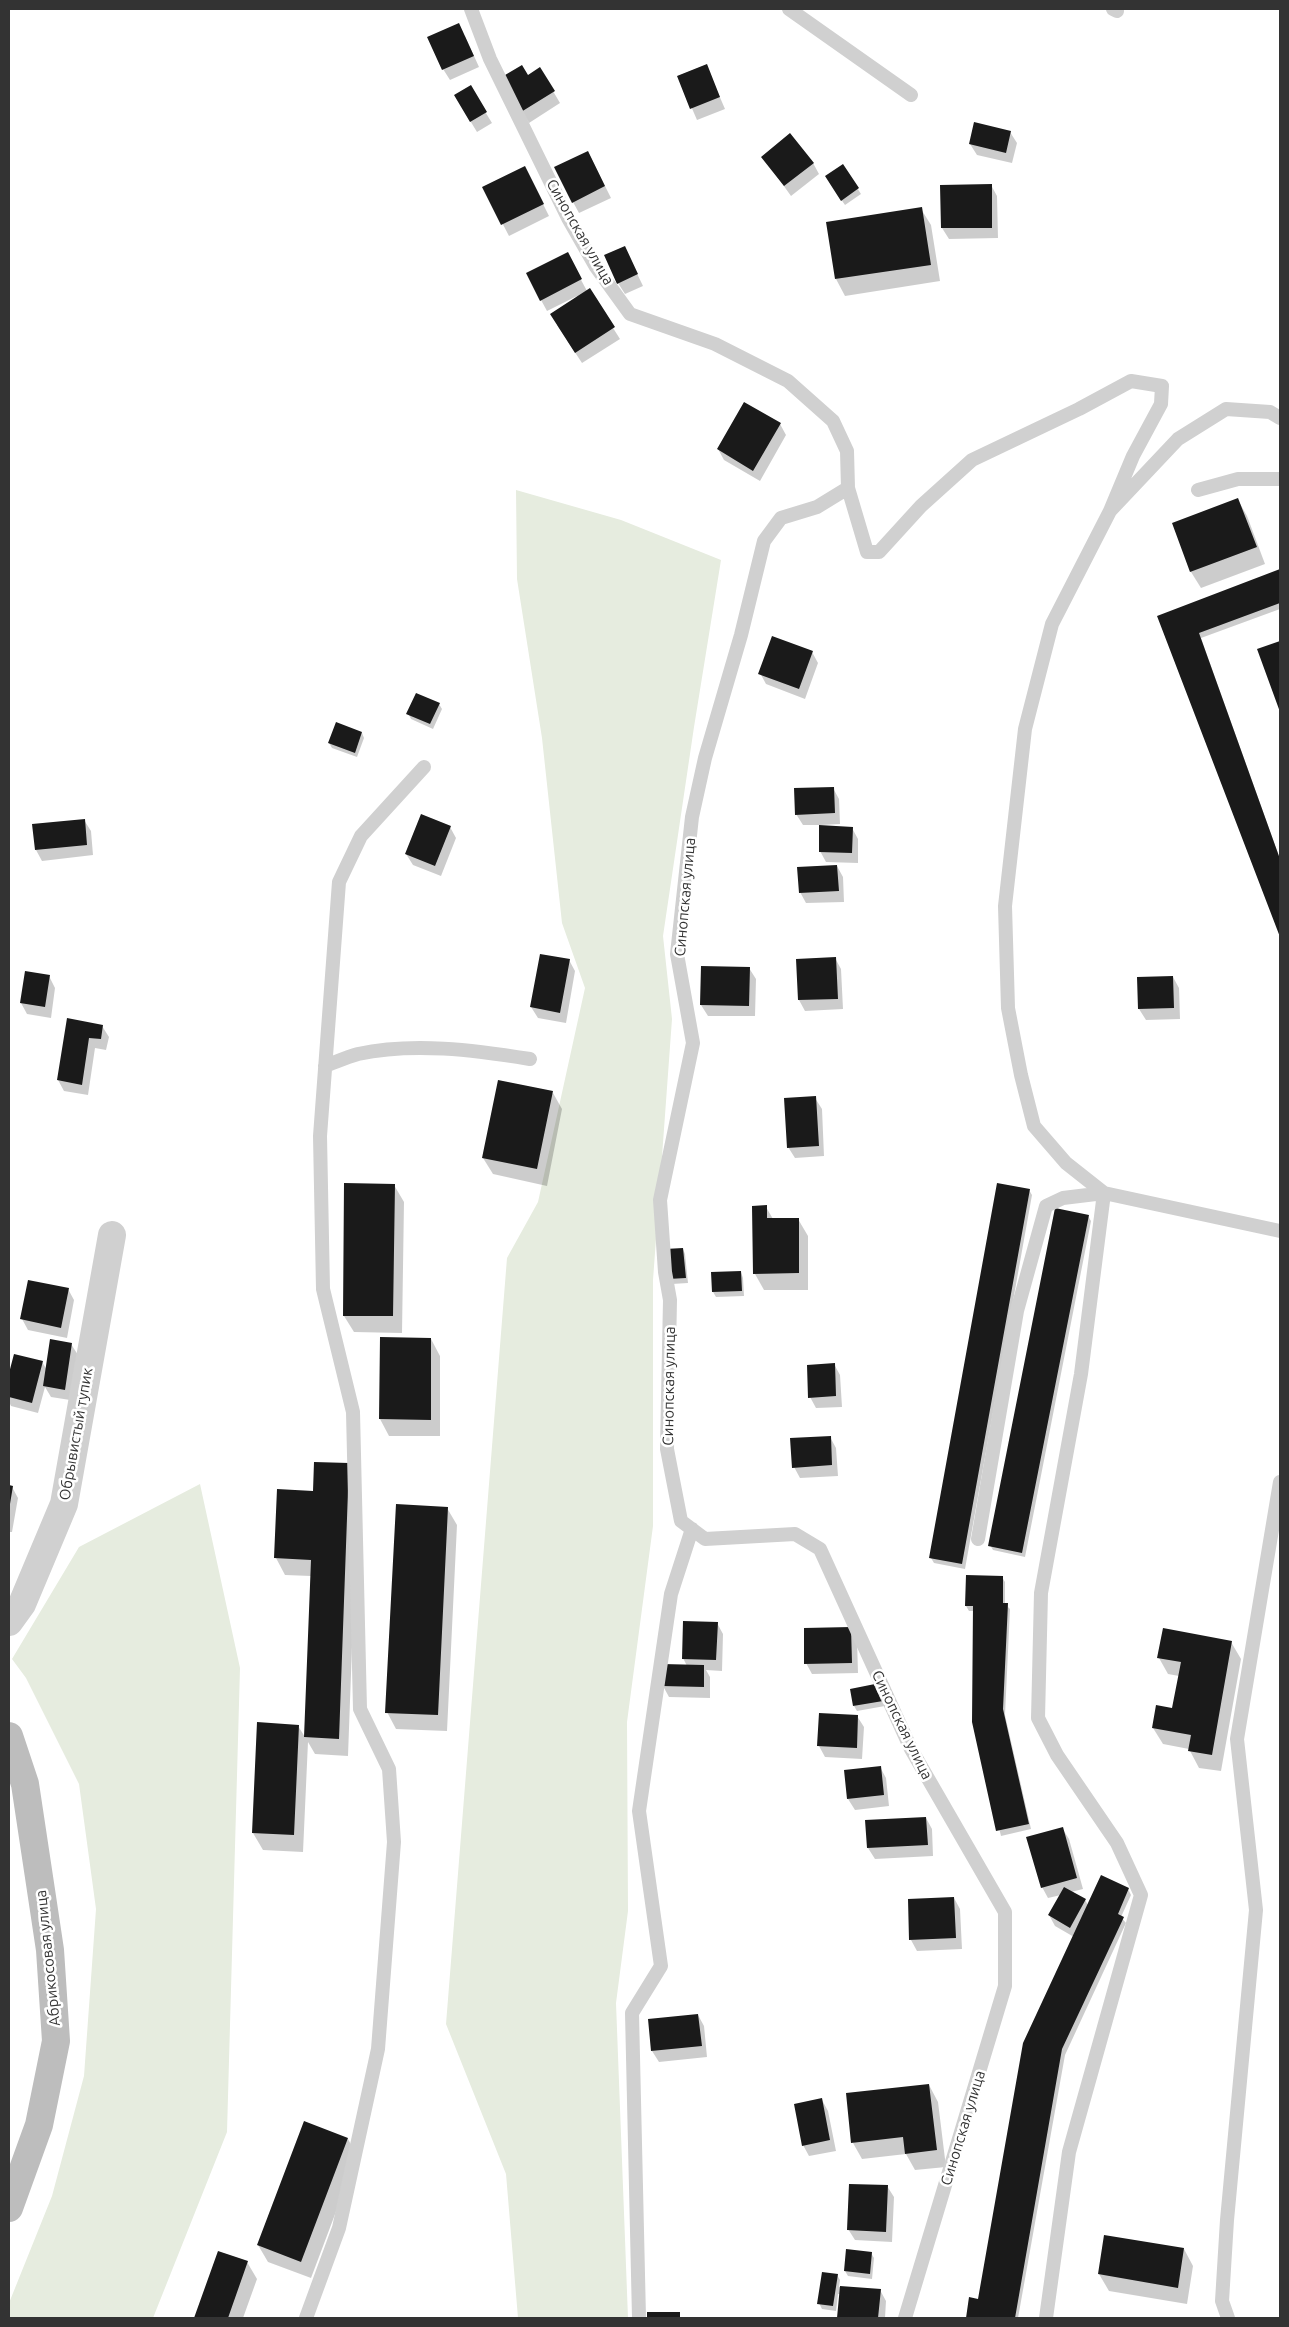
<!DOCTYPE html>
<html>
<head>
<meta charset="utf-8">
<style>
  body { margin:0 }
  #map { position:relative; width:1289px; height:2327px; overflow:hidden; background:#fff; font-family:Ubuntu,sans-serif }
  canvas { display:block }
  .frame { position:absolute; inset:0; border:10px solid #333; pointer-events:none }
</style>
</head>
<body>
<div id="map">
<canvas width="1289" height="2327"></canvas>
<div class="frame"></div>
</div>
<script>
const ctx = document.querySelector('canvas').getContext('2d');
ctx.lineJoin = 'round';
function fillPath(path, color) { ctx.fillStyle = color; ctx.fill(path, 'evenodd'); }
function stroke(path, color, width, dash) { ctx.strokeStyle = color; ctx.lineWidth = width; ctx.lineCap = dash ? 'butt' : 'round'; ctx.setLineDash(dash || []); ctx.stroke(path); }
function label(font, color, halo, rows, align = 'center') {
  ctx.font = font + ' Ubuntu,sans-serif'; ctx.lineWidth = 5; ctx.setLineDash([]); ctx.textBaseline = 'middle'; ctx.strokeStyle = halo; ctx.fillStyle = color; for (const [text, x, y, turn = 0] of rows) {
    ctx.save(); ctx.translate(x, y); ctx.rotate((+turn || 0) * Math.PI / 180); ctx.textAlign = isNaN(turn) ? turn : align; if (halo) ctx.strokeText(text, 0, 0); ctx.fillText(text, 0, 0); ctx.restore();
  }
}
fillPath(new Path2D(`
  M 516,490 L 621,520 L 721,560 L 694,727 L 663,936 L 672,1019 L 653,1280 L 653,1526 L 627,1722 L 628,1911 L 616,2003 L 628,2318 L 518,2318 L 506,2174 L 446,2024 L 507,1258 L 538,1202 L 585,988 L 562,923 L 542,738 L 517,579 Z
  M 200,1484 L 240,1668 L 227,2132 L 153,2318 L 9,2318 L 9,2303 L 52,2196 L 84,2076 L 96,1909 L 79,1784 L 26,1678 L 12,1659 L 79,1547 Z`), '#e6ecdf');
fillPath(new Path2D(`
  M 465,36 L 479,67 L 450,80 L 443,69 Z
  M 706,65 L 725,109 L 697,120 L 678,76 Z
  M 540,69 L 560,103 L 529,123 L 508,89 Z
  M 470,87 L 492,123 L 477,132 L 455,96 Z
  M 1010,132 L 1017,143 L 1012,163 L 977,155 L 970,144 Z
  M 588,152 L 611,198 L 579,213 L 573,202 Z
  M 763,157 L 813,163 L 819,174 L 791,196 Z
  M 843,166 L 861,194 L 845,205 L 829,182 Z
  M 525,168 L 549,216 L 509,236 L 484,188 Z
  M 991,185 L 997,196 L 998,238 L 949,239 L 942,228 Z
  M 921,209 L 931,225 L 940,281 L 845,296 L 836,279 Z
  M 630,259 L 643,286 L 625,294 L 618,283 Z
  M 573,265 L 587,291 L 589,290 L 620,339 L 582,363 L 557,325 L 577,296 L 547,311 L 541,300 Z
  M 780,424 L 786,435 L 760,481 L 724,460 L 718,449 Z
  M 1238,500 L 1247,516 L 1265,564 L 1201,588 L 1191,572 L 1173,524 Z
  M 1280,571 L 1280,609 L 1201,638 L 1280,859 L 1280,934 L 1158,617 Z
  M 1280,642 L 1280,709 L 1259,650 Z
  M 812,652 L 818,663 L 805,699 L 766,684 L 760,673 Z
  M 439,704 L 442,709 L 433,729 L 411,719 L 408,713 Z
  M 362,733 L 364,738 L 357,757 L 332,748 L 329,743 Z
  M 833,788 L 839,799 L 840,824 L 821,825 L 821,827 L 852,828 L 858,839 L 858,863 L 826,862 L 820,851 L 821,825 L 803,825 L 796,814 Z
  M 84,820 L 91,831 L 93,855 L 42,861 L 36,850 Z
  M 450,827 L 456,838 L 441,876 L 413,865 L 406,854 Z
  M 837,866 L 843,877 L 844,902 L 806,903 L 800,892 Z
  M 835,958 L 841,969 L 843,1009 L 805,1011 L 799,1000 Z
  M 569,960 L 575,971 L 566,1023 L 538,1018 L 531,1007 Z
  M 749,968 L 756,979 L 755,1016 L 708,1016 L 701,1005 Z
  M 49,976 L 55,988 L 51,1018 L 27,1014 L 21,1003 Z
  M 1173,977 L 1179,988 L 1180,1019 L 1146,1020 L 1139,1009 L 1138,978 Z
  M 68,1020 L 102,1026 L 109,1037 L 106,1050 L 95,1048 L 88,1095 L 64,1091 L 58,1080 Z
  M 553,1093 L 562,1109 L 547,1186 L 493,1174 L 483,1158 Z
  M 815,1098 L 822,1109 L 824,1156 L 795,1158 L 788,1147 Z
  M 394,1185 L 404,1202 L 402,1333 L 354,1332 L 344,1316 Z
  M 1029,1190 L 1032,1195 L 965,1569 L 934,1563 L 931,1558 Z
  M 766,1207 L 773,1219 L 798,1219 L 808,1236 L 808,1290 L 764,1290 L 755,1274 Z
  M 1088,1216 L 1091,1221 L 1025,1557 L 993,1550 L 990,1545 Z
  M 683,1249 L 685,1254 L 688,1283 L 672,1284 L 666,1250 Z
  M 741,1272 L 743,1278 L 744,1296 L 716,1297 L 713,1292 L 712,1274 Z
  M 68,1289 L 74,1300 L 67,1338 L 28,1330 L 22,1319 Z
  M 381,1338 L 431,1339 L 440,1356 L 440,1436 L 389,1436 L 380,1419 Z
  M 71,1344 L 78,1355 L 70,1400 L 51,1397 L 45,1387 L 38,1413 L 11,1406 L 9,1402 L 9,1378 L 14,1355 L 42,1362 L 47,1370 Z
  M 834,1364 L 840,1375 L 842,1407 L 816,1408 L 810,1397 Z
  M 830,1437 L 836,1448 L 838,1476 L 800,1478 L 794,1467 Z
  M 358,1481 L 348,1756 L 315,1754 L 308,1742 L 303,1852 L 263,1850 L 253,1833 L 298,1726 L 305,1737 L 311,1576 L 285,1575 L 276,1558 L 278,1490 L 314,1492 Z
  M 9,1487 L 12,1487 L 18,1498 L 12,1532 L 9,1532 Z
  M 447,1508 L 457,1525 L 447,1731 L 396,1729 L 387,1712 Z
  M 1002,1577 L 1005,1582 L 1005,1604 L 1010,1609 L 1005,1715 L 1031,1829 L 1001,1836 L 973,1722 L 974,1611 L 969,1611 L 966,1606 Z
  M 717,1623 L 723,1634 L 722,1671 L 706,1670 L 710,1677 L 710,1698 L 669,1697 L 663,1686 L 687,1666 L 683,1658 Z
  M 851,1628 L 857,1639 L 858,1673 L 812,1674 L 806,1663 Z
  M 1231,1642 L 1241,1659 L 1221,1771 L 1199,1768 L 1189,1749 L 1163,1744 L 1153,1728 L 1173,1709 L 1179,1676 L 1168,1674 L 1159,1658 Z
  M 879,1685 L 885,1706 L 857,1711 L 854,1706 Z
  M 857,1716 L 864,1727 L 862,1759 L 825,1757 L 819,1746 Z
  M 880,1767 L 886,1778 L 889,1806 L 855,1810 L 848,1799 Z
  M 926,1818 L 932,1829 L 933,1856 L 875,1859 L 868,1848 Z
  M 1062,1828 L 1069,1839 L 1083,1889 L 1071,1892 L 1085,1900 L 1088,1905 L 1101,1877 L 1128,1889 L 1131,1895 L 1121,1917 L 1126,1923 L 1065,2055 L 1018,2318 L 967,2318 L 970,2299 L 979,2300 L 1074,1937 L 1055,1926 L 1049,1915 L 1061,1895 L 1048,1898 L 1042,1887 Z
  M 954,1898 L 960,1909 L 962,1949 L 917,1951 L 911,1940 L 909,1901 Z
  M 698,2015 L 704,2026 L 707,2057 L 659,2062 L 652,2051 Z
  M 929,2085 L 938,2102 L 946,2167 L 915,2170 L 906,2154 L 862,2159 L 853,2143 Z
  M 822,2100 L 828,2111 L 836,2151 L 809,2156 L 803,2145 Z
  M 348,2139 L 357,2156 L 311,2278 L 268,2262 L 258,2245 Z
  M 887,2186 L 894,2197 L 892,2242 L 855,2240 L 848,2229 Z
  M 1184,2249 L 1193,2266 L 1187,2304 L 1109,2291 L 1099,2274 Z
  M 847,2250 L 871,2253 L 874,2258 L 872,2279 L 848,2276 L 845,2271 Z
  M 218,2252 L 247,2262 L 257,2279 L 243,2318 L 196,2318 Z
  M 837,2275 L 840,2280 L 839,2287 L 880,2290 L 886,2301 L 885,2318 L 838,2318 L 840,2294 L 838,2294 L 836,2311 L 822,2309 L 819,2303 Z`), '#0003');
fillPath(new Path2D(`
  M 459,23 L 474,56 L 442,70 L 427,37 Z
  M 707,64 L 720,97 L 690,109 L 677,76 Z
  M 522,65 L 528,75 L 540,67 L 555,91 L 521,112 L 500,78 Z
  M 471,85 L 487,112 L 470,122 L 454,95 Z
  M 974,122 L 1011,131 L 1006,153 L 969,144 Z
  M 790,133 L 814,163 L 784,186 L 761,157 Z
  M 588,151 L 605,186 L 572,203 L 554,167 Z
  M 843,164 L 859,188 L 841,201 L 825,176 Z
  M 525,166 L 544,204 L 501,225 L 482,187 Z
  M 992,184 L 992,228 L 941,228 L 940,185 Z
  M 922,207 L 931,265 L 835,279 L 826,222 Z
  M 625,246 L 638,274 L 617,284 L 604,255 Z
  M 568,252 L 582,279 L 540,301 L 526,273 Z
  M 590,288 L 615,327 L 575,353 L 550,314 Z
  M 744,402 L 781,423 L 753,471 L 717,449 Z
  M 1238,498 L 1257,547 L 1190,572 L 1172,523 Z
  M 1280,569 L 1280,603 L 1199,633 L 1280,859 L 1280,937 L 1157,616 Z
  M 772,636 L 813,651 L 799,689 L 758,674 Z
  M 1280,641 L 1280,712 L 1257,649 Z
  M 416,693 L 440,703 L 430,724 L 406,714 Z
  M 336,722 L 362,732 L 355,753 L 328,743 Z
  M 834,787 L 835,813 L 795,815 L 794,788 Z
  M 421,814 L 451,826 L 435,866 L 405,854 Z
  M 85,819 L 87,845 L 35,850 L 32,824 Z
  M 819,825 L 853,827 L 852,853 L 819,852 Z
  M 837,865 L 839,891 L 799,893 L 797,867 Z
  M 540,954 L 570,959 L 560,1013 L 530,1007 Z
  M 836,957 L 838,999 L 798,1000 L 796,959 Z
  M 701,966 L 750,967 L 749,1006 L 700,1005 Z
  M 25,971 L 50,975 L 45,1007 L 20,1003 Z
  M 1173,976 L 1174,1008 L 1138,1009 L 1137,977 Z
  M 67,1018 L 103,1025 L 101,1039 L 89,1038 L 82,1085 L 57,1080 Z
  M 498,1080 L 553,1091 L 537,1169 L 482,1158 Z
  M 816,1096 L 819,1146 L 787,1148 L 784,1098 Z
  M 344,1183 L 395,1184 L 393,1316 L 343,1316 Z
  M 997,1183 L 1030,1189 L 962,1564 L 929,1558 Z
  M 767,1205 L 767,1218 L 799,1218 L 799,1273 L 753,1274 L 752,1206 Z
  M 1055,1208 L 1089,1215 L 1022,1553 L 988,1546 Z
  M 683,1248 L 686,1278 L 668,1279 L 665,1249 Z
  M 741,1271 L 742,1291 L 712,1292 L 711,1272 Z
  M 28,1280 L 69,1288 L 61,1328 L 20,1319 Z
  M 380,1337 L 431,1338 L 431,1420 L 379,1419 Z
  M 50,1339 L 72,1343 L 65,1390 L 43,1386 Z
  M 14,1354 L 43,1361 L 32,1403 L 9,1397 L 9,1373 Z
  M 835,1363 L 836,1396 L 808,1398 L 807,1365 Z
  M 831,1436 L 832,1465 L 792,1468 L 790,1438 Z
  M 314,1462 L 349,1463 L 339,1739 L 304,1737 L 311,1560 L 274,1558 L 277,1489 L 313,1491 Z
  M 9,1485 L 13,1486 L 10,1504 L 9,1503 Z
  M 396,1504 L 448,1507 L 438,1715 L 385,1713 Z
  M 966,1575 L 1003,1576 L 1003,1603 L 1008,1603 L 1003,1709 L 1029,1824 L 996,1831 L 972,1722 L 973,1606 L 965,1606 Z
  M 683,1621 L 718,1622 L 716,1660 L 682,1659 Z
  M 851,1627 L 852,1663 L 804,1664 L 804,1628 Z
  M 1163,1628 L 1232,1641 L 1212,1755 L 1188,1751 L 1191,1735 L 1152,1728 L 1156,1705 L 1172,1708 L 1181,1662 L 1157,1658 Z
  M 662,1664 L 704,1665 L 704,1687 L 662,1686 Z
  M 880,1683 L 883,1701 L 853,1706 L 850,1689 Z
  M 819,1713 L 858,1715 L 857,1748 L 817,1746 Z
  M 257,1722 L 299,1725 L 294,1835 L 252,1833 Z
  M 881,1766 L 884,1795 L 847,1799 L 844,1770 Z
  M 926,1817 L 928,1845 L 867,1848 L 865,1820 Z
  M 1063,1827 L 1077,1878 L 1041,1888 L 1026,1837 Z
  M 1101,1875 L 1129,1888 L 1118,1914 L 1124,1917 L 1062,2049 L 1015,2318 L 966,2318 L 969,2297 L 978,2299 L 1023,2043 Z
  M 1064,1887 L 1086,1899 L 1070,1928 L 1048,1915 Z
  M 954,1897 L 956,1938 L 909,1940 L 908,1899 Z
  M 698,2014 L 702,2046 L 651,2051 L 648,2019 Z
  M 929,2084 L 937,2150 L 905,2154 L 903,2137 L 851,2143 L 846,2093 Z
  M 822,2098 L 830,2140 L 802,2146 L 794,2104 Z
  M 304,2121 L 348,2138 L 301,2262 L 257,2245 Z
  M 849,2184 L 888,2185 L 886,2232 L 847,2230 Z
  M 1104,2235 L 1184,2248 L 1178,2288 L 1098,2274 Z
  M 846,2249 L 872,2252 L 870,2274 L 844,2271 Z
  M 218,2251 L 248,2261 L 228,2318 L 194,2318 Z
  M 822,2272 L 838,2274 L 833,2306 L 817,2304 Z
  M 840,2286 L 881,2289 L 878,2318 L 837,2318 Z
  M 647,2312 L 680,2312 L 680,2318 L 647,2318 Z`), '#1a1a1a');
stroke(new Path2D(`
  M 471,9 L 490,59 L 568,218 L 596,267 L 630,314 L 715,344 L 788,381 L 833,421 L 847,451 L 848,488 L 867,552 L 879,552 L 921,506 L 972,460 L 1079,409 L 1131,381 L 1162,386 L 1161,404 L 1133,456 L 1110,511
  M 789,9 L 911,95
  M 1113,9 L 1117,11
  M 1280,418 L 1270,412 L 1226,409 L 1178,439 L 1110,511 L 1052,624 L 1025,729 L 1005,906 L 1008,1008 L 1021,1075 L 1034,1126 L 1066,1163 L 1104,1193 L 1280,1231
  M 848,488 L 817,507 L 781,518 L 764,541 L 741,635 L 705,758 L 692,817 L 677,954 L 693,1043 L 660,1200 L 665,1272 L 670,1300 L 667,1449 L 681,1521 L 705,1539 L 795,1534 L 820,1549 L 911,1749 L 1005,1912 L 1005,1986 L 905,2318
  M 1198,490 L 1238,479 L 1280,479
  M 325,1066 C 336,1062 347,1057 358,1054 C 413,1042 474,1050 530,1059
  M 978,1539 L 1017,1311 L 1046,1206 L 1063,1198 L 1104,1193 L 1081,1374 L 1041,1593 L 1038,1718 L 1057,1755 L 1117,1843 L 1141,1895 L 1069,2152 L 1046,2318
  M 306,2318 L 339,2228 L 378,2049 L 394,1842 L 389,1769 L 360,1709 L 353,1412 L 323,1289 L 320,1136 L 339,882 L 361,836 L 424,767
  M 639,2318 L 632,2013 L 661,1966 L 639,1811 L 671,1594 L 692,1529
  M 1228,2318 L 1222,2301 L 1227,2220 L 1256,1910 L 1237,1739 L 1280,1482`), '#d0d0d0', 14);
stroke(new Path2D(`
  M 9,1622 L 22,1604 L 64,1504 L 112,1235`), '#d0d0d0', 28);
stroke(new Path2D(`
  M 9,1736 L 25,1784 L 50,1950 L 56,2041 L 39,2125 L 9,2208`), '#bdbdbd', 28);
label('15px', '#333', '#fff', [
  ["Синопская улица",580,232,60],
  ["Синопская улица",685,897,-85],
  ["Синопская улица",669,1386,-89],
  ["Обрывистый тупик",76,1434,-80],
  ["Синопская улица",902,1725,64],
  ["Абрикосовая улица",48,1958,-96],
  ["Синопская улица",963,2128,-73]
]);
</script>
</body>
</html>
